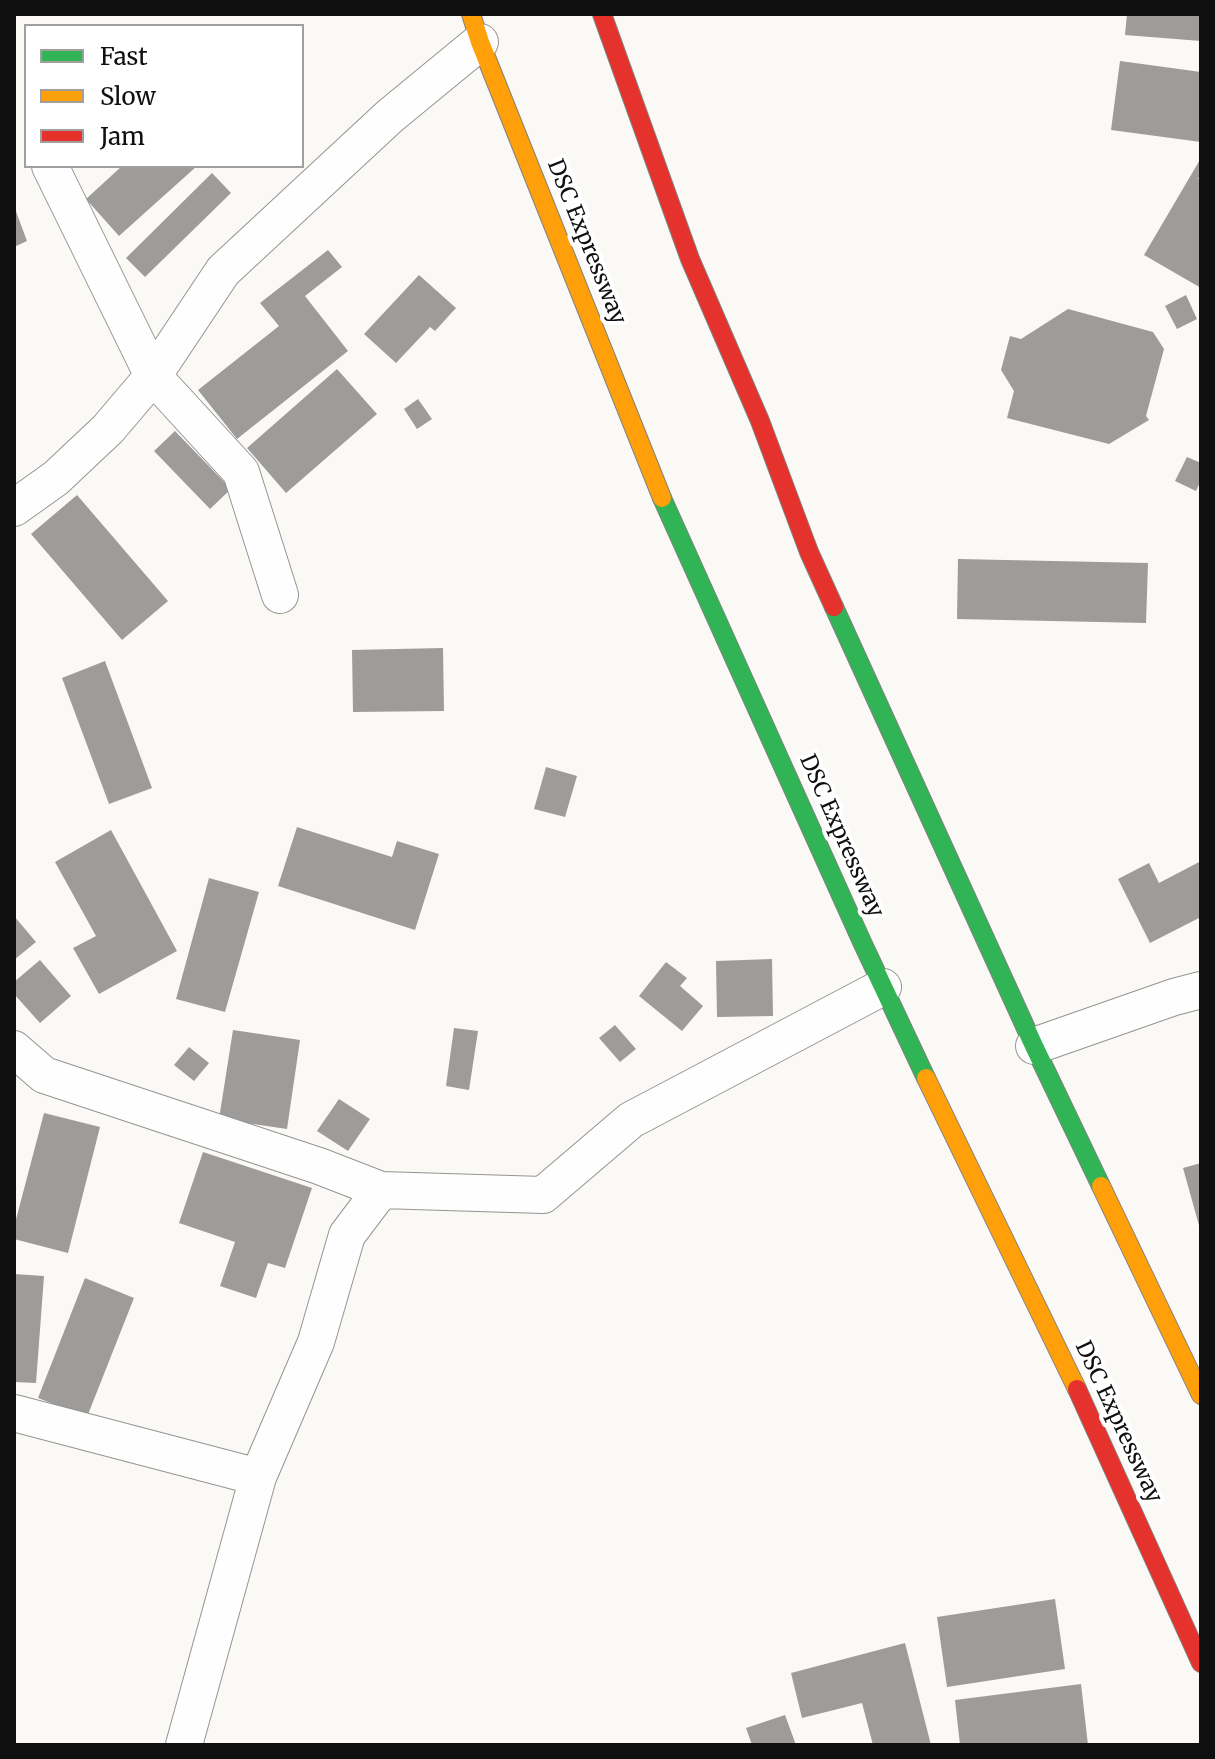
<!DOCTYPE html>
<html>
<head>
<meta charset="utf-8">
<style>
  body { margin:0 }
  #map { position:relative; width:1215px; height:1759px; overflow:hidden; background:#faf9f5; font-family:Merriweather,serif }
  canvas { display:block }
  .frame { position:absolute; inset:0; border:16px solid #0f0f0f; pointer-events:none }
  .legend { position:absolute; left:24px; top:24px; width:280px; height:144px; box-sizing:border-box; background:#fff; border:2px solid #9f9f9f; margin:0; padding:10px 14px; list-style:none; font-size:24px; color:#0f0f0f }
  .legend li { display:flex; align-items:center; gap:16px; height:40px }
  .legend b { width:40px; border:2px solid #9f9f9f }
</style>
</head>
<body>
<div id="map">
<canvas width="1215" height="1759"></canvas>
<div class="frame"></div>
<ul class="legend">
<li><b style="height:10px;background:#30b455"></b>Fast</li>
<li><b style="height:10px;background:#ff9f0a"></b>Slow</li>
<li><b style="height:10px;background:#e5322d"></b>Jam</li>
</ul>
</div>
<script>
const ctx = document.querySelector('canvas').getContext('2d');
ctx.lineJoin = 'round';
function fillPath(path, color) { ctx.fillStyle = color; ctx.fill(path, 'evenodd'); }
function stroke(path, color, width, dash) { ctx.strokeStyle = color; ctx.lineWidth = width; ctx.lineCap = dash ? 'butt' : 'round'; ctx.setLineDash(dash || []); ctx.stroke(path); }
function label(font, color, halo, rows, align = 'center') {
  ctx.font = font + ' Merriweather,serif'; ctx.lineWidth = 8; ctx.setLineDash([]); ctx.textBaseline = 'middle'; ctx.strokeStyle = halo; ctx.fillStyle = color; for (const [text, x, y, turn = 0] of rows) {
    ctx.save(); ctx.translate(x, y); ctx.rotate((+turn || 0) * Math.PI / 180); ctx.textAlign = isNaN(turn) ? turn : align; if (halo) ctx.strokeText(text, 0, 0); ctx.fillText(text, 0, 0); ctx.restore();
  }
}
fillPath(new Path2D(`
  M 1127,14 L 1201,14 L 1201,41 L 1125,35 Z
  M 1120,61 L 1201,72 L 1201,142 L 1111,130 Z
  M 1201,158 L 1201,174 L 1198,179 L 1201,180 L 1201,288 L 1144,255 Z
  M 122,166 L 197,166 L 119,236 L 86,199 Z
  M 212,173 L 231,193 L 145,277 L 126,258 Z
  M 14,206 L 27,241 L 14,247 Z
  M 328,250 L 342,267 L 305,296 L 348,351 L 237,439 L 198,390 L 279,326 L 260,303 Z
  M 419,275 L 456,308 L 435,331 L 430,327 L 396,363 L 364,334 Z
  M 1186,295 L 1197,319 L 1177,329 L 1165,306 Z
  M 1068,309 L 1153,332 L 1164,349 L 1146,416 L 1149,420 L 1109,444 L 1007,418 L 1014,391 L 1001,370 L 1010,336 L 1021,339 Z
  M 337,369 L 377,414 L 286,493 L 247,448 Z
  M 418,399 L 432,419 L 417,429 L 404,409 Z
  M 175,431 L 231,489 L 210,509 L 154,451 Z
  M 1187,457 L 1201,463 L 1201,480 L 1196,491 L 1175,481 Z
  M 77,495 L 168,601 L 122,640 L 31,534 Z
  M 958,559 L 1148,563 L 1146,623 L 957,619 Z
  M 443,648 L 444,711 L 353,712 L 352,650 Z
  M 105,661 L 152,788 L 109,804 L 62,678 Z
  M 546,767 L 577,776 L 565,817 L 534,809 Z
  M 297,827 L 392,857 L 397,841 L 439,854 L 415,930 L 278,886 Z
  M 111,830 L 177,951 L 99,994 L 73,948 L 96,936 L 55,862 Z
  M 1201,861 L 1201,917 L 1150,943 L 1118,879 L 1149,863 L 1159,883 Z
  M 209,878 L 259,892 L 225,1012 L 176,999 Z
  M 14,916 L 36,942 L 14,960 Z
  M 772,959 L 773,1016 L 717,1017 L 716,961 Z
  M 40,960 L 71,996 L 40,1023 L 14,994 L 14,982 Z
  M 666,962 L 687,978 L 680,986 L 703,1006 L 682,1031 L 639,996 Z
  M 615,1025 L 636,1049 L 620,1062 L 599,1038 Z
  M 454,1028 L 478,1031 L 469,1090 L 446,1086 Z
  M 233,1030 L 300,1040 L 287,1129 L 219,1119 Z
  M 189,1047 L 209,1063 L 194,1081 L 174,1065 Z
  M 339,1099 L 370,1119 L 348,1151 L 317,1131 Z
  M 44,1113 L 100,1127 L 68,1253 L 14,1239 L 14,1227 Z
  M 203,1152 L 312,1188 L 285,1268 L 268,1263 L 256,1298 L 220,1286 L 235,1242 L 179,1223 Z
  M 1201,1163 L 1201,1228 L 1200,1229 L 1183,1168 Z
  M 14,1274 L 44,1276 L 36,1383 L 14,1382 Z
  M 85,1278 L 134,1298 L 87,1417 L 38,1398 Z
  M 1055,1599 L 1065,1669 L 947,1687 L 937,1617 Z
  M 905,1643 L 931,1745 L 873,1745 L 862,1703 L 802,1718 L 791,1673 Z
  M 1081,1684 L 1088,1745 L 960,1745 L 955,1700 Z
  M 785,1715 L 796,1745 L 752,1745 L 746,1728 Z`), '#9e9c9a');
const street = new Path2D(`
  M 50,166 L 153,376 L 241,472 L 280,595
  M 14,508 L 56,478 L 108,429 L 153,376 L 223,271 L 390,116 L 480,42
  M 1034,1046 L 1174,997 L 1201,990
  M 14,1049 L 44,1075 L 319,1166 L 381,1190
  M 14,1413 L 258,1477
  M 184,1745 L 258,1477 L 316,1342 L 347,1235 L 381,1190 L 543,1195 L 631,1120 L 883,987`);
const fast = new Path2D(`
  M 662,498 L 862,942 L 926,1078
  M 834,607 L 1034,1046 L 1101,1186`);
const slow = new Path2D(`
  M 471,14 L 480,42 L 662,498
  M 926,1078 L 1077,1389
  M 1101,1186 L 1201,1395`);
const jam = new Path2D(`
  M 602,14 L 690,259 L 760,421 L 809,552 L 834,607
  M 1077,1389 L 1201,1663`);
stroke(street, '#959493', 38);
stroke(fast, '#828280', 20);
stroke(slow, '#828280', 20);
stroke(jam, '#828280', 20);
stroke(street, '#fefefe', 36);
stroke(fast, '#30b455', 18);
stroke(slow, '#ff9f0a', 18);
stroke(jam, '#e5322d', 18);
label('22px', '#0f0f0f', '#fff', [
  ["DSC Expressway",586,242,68],
  ["DSC Expressway",841,836,66],
  ["DSC Expressway",1118,1422,65]
]);
</script>
</body>
</html>
